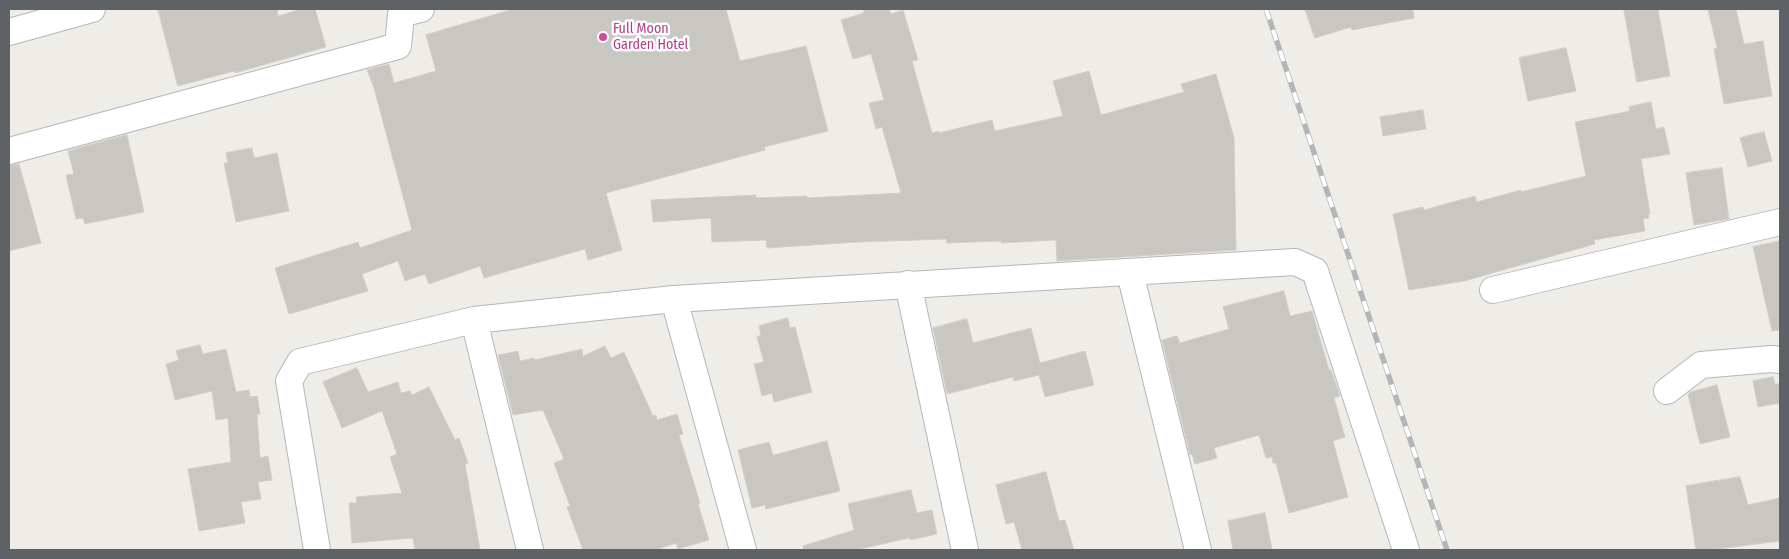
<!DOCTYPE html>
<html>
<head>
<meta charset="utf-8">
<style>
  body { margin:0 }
  #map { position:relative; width:1789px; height:559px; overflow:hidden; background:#efede7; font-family:"Fira Sans Condensed",sans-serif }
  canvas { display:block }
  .frame { position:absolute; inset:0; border:10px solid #5e6166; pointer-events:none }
</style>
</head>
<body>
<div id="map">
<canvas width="1789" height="559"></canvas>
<div class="frame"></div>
</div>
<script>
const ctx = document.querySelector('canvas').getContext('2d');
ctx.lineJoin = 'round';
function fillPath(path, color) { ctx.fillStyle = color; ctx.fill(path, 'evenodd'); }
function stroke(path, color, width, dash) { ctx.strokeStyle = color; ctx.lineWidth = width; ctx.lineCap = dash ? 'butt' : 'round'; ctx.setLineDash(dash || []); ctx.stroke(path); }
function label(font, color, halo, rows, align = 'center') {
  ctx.font = font + ' "Fira Sans Condensed",sans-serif'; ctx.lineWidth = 5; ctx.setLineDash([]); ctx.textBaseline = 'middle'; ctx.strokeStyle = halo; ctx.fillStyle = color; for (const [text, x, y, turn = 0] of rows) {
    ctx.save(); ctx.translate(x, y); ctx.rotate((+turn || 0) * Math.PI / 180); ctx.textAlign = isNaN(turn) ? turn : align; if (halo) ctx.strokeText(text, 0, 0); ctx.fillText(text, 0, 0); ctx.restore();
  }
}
const building = new Path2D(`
  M 158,9 L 277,9 L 278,16 L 302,9 L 315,9 L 326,47 L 235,73 L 234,71 L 178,86 Z
  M 514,9 L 726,9 L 740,61 L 806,46 L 828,131 L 764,147 L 765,150 L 606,193 L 622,250 L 588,260 L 585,249 L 484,278 L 480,266 L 429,284 L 425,274 L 405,281 L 398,261 L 362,274 L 368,291 L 289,314 L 275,268 L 358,242 L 360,248 L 412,230 L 374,88 L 367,70 L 389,64 L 394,83 L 436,71 L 426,35 Z
  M 863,9 L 889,9 L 891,14 L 903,10 L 918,60 L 912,61 L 932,133 L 939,131 L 939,133 L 992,120 L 995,131 L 1063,116 L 1053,81 L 1089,71 L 1101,115 L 1184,92 L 1181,84 L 1216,74 L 1234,138 L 1236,250 L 1057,261 L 1056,240 L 1001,243 L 1001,241 L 947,243 L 946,239 L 858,242 L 767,248 L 766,240 L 712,242 L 711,218 L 653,222 L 651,200 L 756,195 L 756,198 L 807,196 L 807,198 L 901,193 L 882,127 L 876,129 L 869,103 L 884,100 L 871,54 L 853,59 L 841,20 L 864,13 Z
  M 1305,9 L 1413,9 L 1414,18 L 1352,30 L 1351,27 L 1315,38 Z
  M 1624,9 L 1658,9 L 1670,76 L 1637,82 Z
  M 1708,9 L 1736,9 L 1744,44 L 1763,41 L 1772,96 L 1724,104 L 1714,49 L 1717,48 Z
  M 1566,48 L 1576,91 L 1528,101 L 1519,58 Z
  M 1651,102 L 1656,129 L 1664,127 L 1670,154 L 1641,159 L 1650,214 L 1648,214 L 1649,218 L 1643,219 L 1645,231 L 1594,240 L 1595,244 L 1464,281 L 1409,290 L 1393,214 L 1423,207 L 1424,210 L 1475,196 L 1477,202 L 1521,190 L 1521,192 L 1586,176 L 1575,122 L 1630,111 L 1629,107 Z
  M 1423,110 L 1426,129 L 1383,136 L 1380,117 Z
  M 1764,132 L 1772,161 L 1748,167 L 1740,138 Z
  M 127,135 L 144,212 L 85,224 L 83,218 L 76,219 L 66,175 L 74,174 L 68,151 Z
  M 252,148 L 254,158 L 277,153 L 289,211 L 236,222 L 224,163 L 228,163 L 226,153 Z
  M 19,164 L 41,243 L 9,251 L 9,166 Z
  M 1722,168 L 1729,219 L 1694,225 L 1686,173 Z
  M 1780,241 L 1780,330 L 1772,331 L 1753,247 Z
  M 1284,291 L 1290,316 L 1312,311 L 1329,370 L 1331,370 L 1340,396 L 1334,398 L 1345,437 L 1333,441 L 1348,497 L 1289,513 L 1276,463 L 1273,463 L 1272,457 L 1266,458 L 1259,435 L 1214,448 L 1217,458 L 1195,464 L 1192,454 L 1190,455 L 1162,340 L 1177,336 L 1180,343 L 1229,329 L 1223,307 Z
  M 788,318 L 790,328 L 795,327 L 812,392 L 774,402 L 772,393 L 762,396 L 754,364 L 764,362 L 757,337 L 761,335 L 759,326 Z
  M 967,319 L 973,343 L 1031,328 L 1040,363 L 1085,351 L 1094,385 L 1045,397 L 1039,375 L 1014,381 L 1013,377 L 947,394 L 933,328 Z
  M 200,345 L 203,354 L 226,349 L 236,392 L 249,390 L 250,397 L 257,396 L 260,414 L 257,414 L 260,458 L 268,456 L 272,480 L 258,482 L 261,499 L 241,502 L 245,523 L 199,531 L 188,469 L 231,462 L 228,418 L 216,420 L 212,391 L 175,400 L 166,364 L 179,360 L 176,351 Z
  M 605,346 L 611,358 L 624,352 L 653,416 L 656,415 L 657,420 L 677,414 L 683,434 L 679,435 L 700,503 L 698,504 L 709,540 L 678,549 L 676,543 L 655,550 L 583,550 L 567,507 L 570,506 L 554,463 L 564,459 L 543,410 L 513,415 L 498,355 L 518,351 L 520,361 L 534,358 L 535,360 L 582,349 L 583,356 Z
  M 357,368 L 368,392 L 398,382 L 401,393 L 410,391 L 412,395 L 429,387 L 455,440 L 459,438 L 468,463 L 465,464 L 480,550 L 415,550 L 413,538 L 352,543 L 349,503 L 357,503 L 356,497 L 402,493 L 390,457 L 397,454 L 382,411 L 342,428 L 323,382 Z
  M 1773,377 L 1775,384 L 1780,384 L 1780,403 L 1758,407 L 1753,381 Z
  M 1717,385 L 1730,437 L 1700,444 L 1688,394 L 1691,392 Z
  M 827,441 L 840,491 L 766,509 L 765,505 L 752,508 L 738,450 L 769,442 L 773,455 Z
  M 1046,472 L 1059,521 L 1065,520 L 1074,550 L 1022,550 L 1014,522 L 1006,524 L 996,485 Z
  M 1740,477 L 1748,505 L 1780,498 L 1780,541 L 1709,550 L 1696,550 L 1686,486 Z
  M 911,490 L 917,513 L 932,510 L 937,534 L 910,540 L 909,538 L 856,550 L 804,550 L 803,546 L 854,530 L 848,504 Z
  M 1265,513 L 1272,550 L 1233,550 L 1228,521 Z`);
fillPath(building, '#c8c7c1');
stroke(building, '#d4cfc5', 1);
const minor = new Path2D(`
  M 9,32 L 92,9
  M 9,151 L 398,46 L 401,14 L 421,9
  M 1130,273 L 1198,550
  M 908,284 L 965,550
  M 1493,290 L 1780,222
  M 674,299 L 743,550
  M 474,320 L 530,550
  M 1667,391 L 1701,365 L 1771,359 L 1780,360
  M 317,550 L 289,381 L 300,362 L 474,320 L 674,299 L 1295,262 L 1315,271 L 1406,550`);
stroke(minor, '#b4b6ba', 28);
stroke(minor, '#fff', 26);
const rail = new Path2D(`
  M 1266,9 L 1447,550`);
stroke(rail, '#b4b5b6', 5.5);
stroke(rail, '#fff', 4, [11]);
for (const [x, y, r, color] of [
  [603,37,5,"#d1479c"]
]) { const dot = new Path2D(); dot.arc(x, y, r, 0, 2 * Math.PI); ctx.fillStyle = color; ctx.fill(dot); stroke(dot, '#fff', 2); }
label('14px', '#b23c85', '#fff', [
  ["Full Moon",613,29],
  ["Garden Hotel",613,45]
], 'left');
</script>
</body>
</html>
